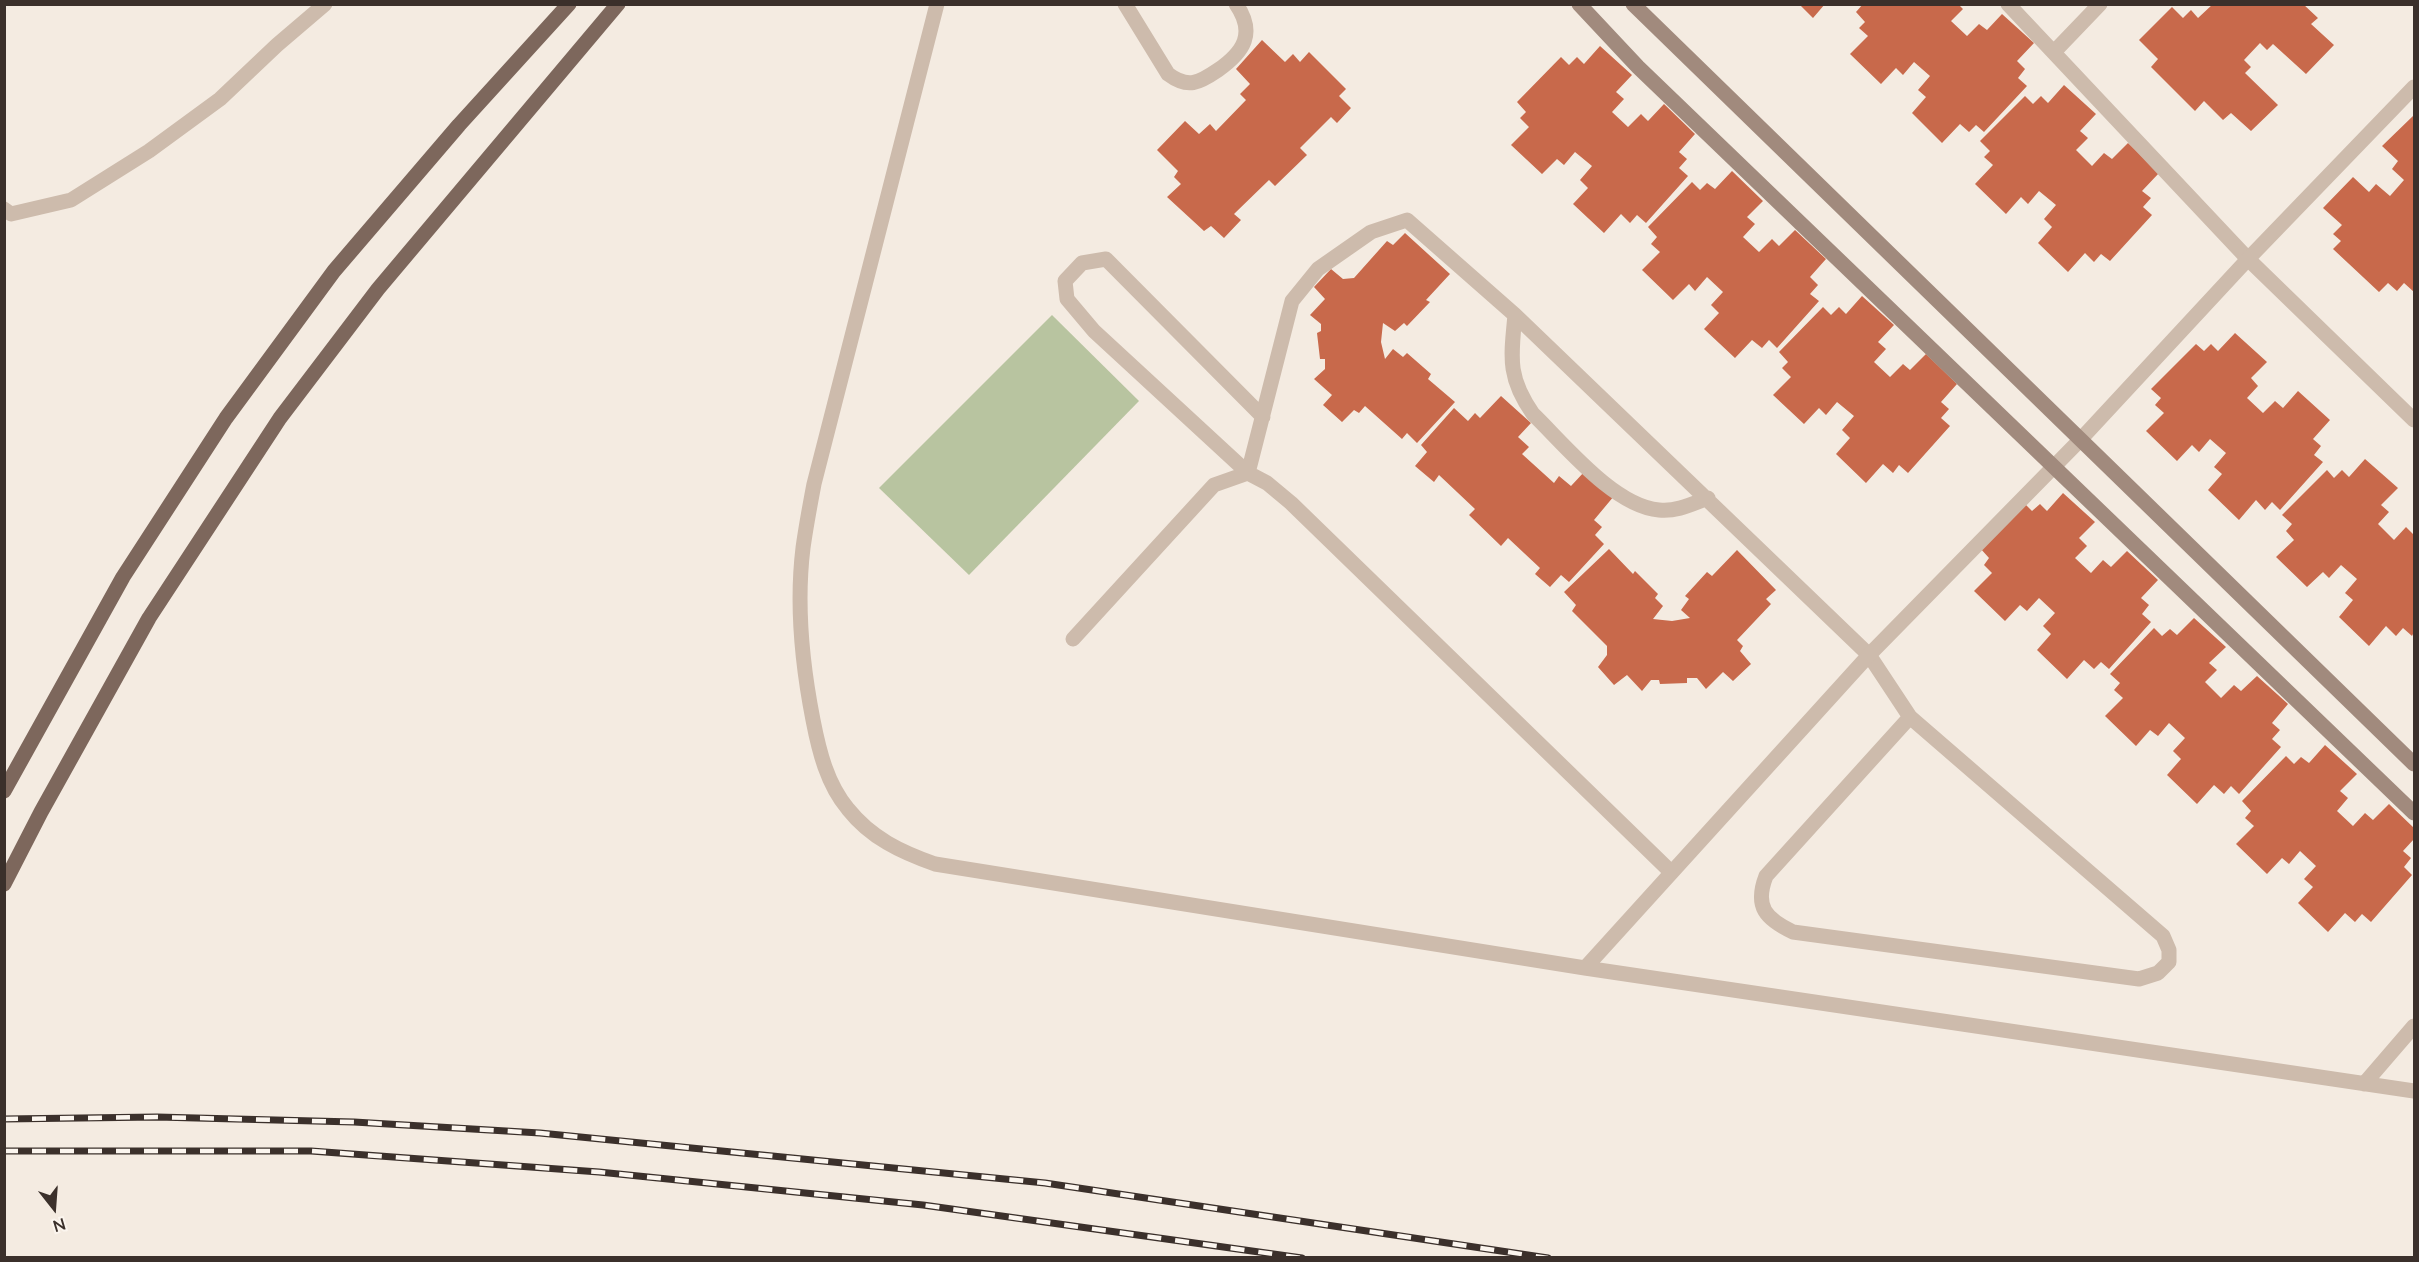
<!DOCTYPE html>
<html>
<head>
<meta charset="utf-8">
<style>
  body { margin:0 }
  #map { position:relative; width:2419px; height:1262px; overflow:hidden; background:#f4ebe1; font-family:Lato,sans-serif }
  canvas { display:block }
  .frame { position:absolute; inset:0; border:6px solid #3b302b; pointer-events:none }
  .north { position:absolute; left:24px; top:1178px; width:60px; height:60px; -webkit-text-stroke:4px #fbf5ee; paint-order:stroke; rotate:163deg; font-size:16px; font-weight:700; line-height:24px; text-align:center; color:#3b302b }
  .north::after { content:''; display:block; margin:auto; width:21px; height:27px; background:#3b302b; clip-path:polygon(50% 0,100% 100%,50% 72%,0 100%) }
</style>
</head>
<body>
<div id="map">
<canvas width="2419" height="1262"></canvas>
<div class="frame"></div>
<div class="north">N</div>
</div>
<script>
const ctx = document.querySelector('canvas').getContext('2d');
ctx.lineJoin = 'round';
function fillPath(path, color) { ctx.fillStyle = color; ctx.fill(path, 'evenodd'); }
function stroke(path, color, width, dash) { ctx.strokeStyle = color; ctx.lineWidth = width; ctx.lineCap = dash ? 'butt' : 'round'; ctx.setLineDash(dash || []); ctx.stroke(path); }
fillPath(new Path2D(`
  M 1052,315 L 1139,401 L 969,575 L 879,488 Z`), '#b8c4a0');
fillPath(new Path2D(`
  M 1799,4 L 1825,4 L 1813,18 Z
  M 1863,4 L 1958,4 L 1963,9 L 1951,21 L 1967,36 L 1979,24 L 1987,30 L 2002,14 L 2034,43 L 2017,61 L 2025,69 L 2018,78 L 2027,86 L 1984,132 L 1976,125 L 1969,132 L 1960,124 L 1942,143 L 1912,113 L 1926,97 L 1918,90 L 1930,76 L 1914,62 L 1903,75 L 1896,68 L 1881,84 L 1850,54 L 1868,36 L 1859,28 L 1865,22 L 1856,12 Z
  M 2213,4 L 2303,4 L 2318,18 L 2311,24 L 2334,45 L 2306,74 L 2273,44 L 2267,50 L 2260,43 L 2244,60 L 2251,67 L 2245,73 L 2278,105 L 2251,131 L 2231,113 L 2223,120 L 2204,101 L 2195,111 L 2151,67 L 2158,59 L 2139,40 L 2172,7 L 2183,18 L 2191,10 L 2198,18 Z
  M 1262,40 L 1285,62 L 1293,54 L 1300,62 L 1309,52 L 1346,89 L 1339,96 L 1351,108 L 1337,123 L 1331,117 L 1300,148 L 1307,155 L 1275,186 L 1269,180 L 1234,214 L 1241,220 L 1224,238 L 1211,226 L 1204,231 L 1167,197 L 1181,184 L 1174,177 L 1178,171 L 1157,150 L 1185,121 L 1199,134 L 1210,124 L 1216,131 L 1246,100 L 1240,94 L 1250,84 L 1236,69 Z
  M 1600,46 L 1632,75 L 1616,92 L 1624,99 L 1612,112 L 1628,127 L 1641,114 L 1648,121 L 1664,104 L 1695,134 L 1679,152 L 1687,159 L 1679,168 L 1688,176 L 1646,223 L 1637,215 L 1630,223 L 1621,214 L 1604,233 L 1573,204 L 1588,188 L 1580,180 L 1592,166 L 1575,152 L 1564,165 L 1557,159 L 1542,174 L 1511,145 L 1529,127 L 1520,118 L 1526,112 L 1517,102 L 1561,57 L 1569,65 L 1577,57 L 1584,64 Z
  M 2064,85 L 2096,114 L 2080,131 L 2088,138 L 2076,150 L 2092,166 L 2104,153 L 2112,159 L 2128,143 L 2159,173 L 2142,191 L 2151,198 L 2143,207 L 2152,215 L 2110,261 L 2101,254 L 2094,262 L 2085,253 L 2068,272 L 2038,243 L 2052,227 L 2044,219 L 2056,205 L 2039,191 L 2028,204 L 2021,197 L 2006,214 L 1975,184 L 1993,165 L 1984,157 L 1990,151 L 1980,141 L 2025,96 L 2033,104 L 2041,96 L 2048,103 Z
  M 2413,116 L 2414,292 L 2404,283 L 2397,291 L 2388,283 L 2379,292 L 2333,249 L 2341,241 L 2333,234 L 2342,225 L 2323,208 L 2353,177 L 2369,192 L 2376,184 L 2390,196 L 2404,180 L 2392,169 L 2398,161 L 2382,146 Z
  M 1732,171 L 1763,201 L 1747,217 L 1755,224 L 1743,237 L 1759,252 L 1772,239 L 1779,246 L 1795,230 L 1826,259 L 1810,277 L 1818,285 L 1810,294 L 1819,301 L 1777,348 L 1769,340 L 1762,348 L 1752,340 L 1735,358 L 1704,329 L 1719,313 L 1711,305 L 1723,292 L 1707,277 L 1695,291 L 1689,284 L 1673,300 L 1642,270 L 1660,252 L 1651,244 L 1657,237 L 1648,227 L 1692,182 L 1700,190 L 1707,183 L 1715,189 Z
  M 1405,233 L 1450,274 L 1426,300 L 1430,302 L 1407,326 L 1404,323 L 1395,331 L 1383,323 L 1381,342 L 1385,359 L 1393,349 L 1403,357 L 1407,353 L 1431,374 L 1428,379 L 1455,402 L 1417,443 L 1407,433 L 1402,439 L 1365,406 L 1359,413 L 1354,410 L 1342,422 L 1323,405 L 1332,395 L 1314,379 L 1325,369 L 1325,359 L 1320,359 L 1317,333 L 1321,331 L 1321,324 L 1310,315 L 1325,299 L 1314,287 L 1331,269 L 1343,279 L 1354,278 L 1387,241 L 1393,245 Z
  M 1862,296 L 1894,325 L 1878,342 L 1886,349 L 1874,362 L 1890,377 L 1903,364 L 1910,370 L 1926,354 L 1957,384 L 1941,402 L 1949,409 L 1941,418 L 1950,426 L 1908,473 L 1899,465 L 1893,473 L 1883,464 L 1866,483 L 1836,454 L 1850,438 L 1842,430 L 1854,416 L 1837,402 L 1826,415 L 1819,408 L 1804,424 L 1773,395 L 1791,377 L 1782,368 L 1788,362 L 1779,352 L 1823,307 L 1831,315 L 1839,307 L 1846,314 Z
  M 2235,333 L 2267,362 L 2251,378 L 2258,386 L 2247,398 L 2263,413 L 2275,401 L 2283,408 L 2298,391 L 2330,420 L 2313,439 L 2321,446 L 2314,455 L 2323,462 L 2280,510 L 2272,502 L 2265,510 L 2256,500 L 2239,520 L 2208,490 L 2222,474 L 2214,467 L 2226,453 L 2210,439 L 2199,452 L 2192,445 L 2177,461 L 2146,431 L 2164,413 L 2155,405 L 2161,398 L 2151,389 L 2196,344 L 2204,351 L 2211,344 L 2218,351 Z
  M 1501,396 L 1531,423 L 1518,437 L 1529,447 L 1522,454 L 1554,483 L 1559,476 L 1571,486 L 1585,471 L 1614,496 L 1594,520 L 1602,527 L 1595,535 L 1604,544 L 1569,582 L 1561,575 L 1550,587 L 1535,574 L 1540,568 L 1508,538 L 1501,546 L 1469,515 L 1475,509 L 1439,475 L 1434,482 L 1415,466 L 1427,452 L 1421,445 L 1454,408 L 1468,421 L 1475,413 L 1480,418 Z
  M 2365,459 L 2398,488 L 2381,505 L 2389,512 L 2378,524 L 2394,540 L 2406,527 L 2413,534 L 2414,532 L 2414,632 L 2412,636 L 2403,628 L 2396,636 L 2386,626 L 2369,646 L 2339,617 L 2353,600 L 2345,593 L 2357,579 L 2341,565 L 2329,578 L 2323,572 L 2307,587 L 2276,557 L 2294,540 L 2286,531 L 2292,524 L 2282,515 L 2327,470 L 2334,478 L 2342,470 L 2349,477 Z
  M 2063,493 L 2095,522 L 2079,538 L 2087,546 L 2075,558 L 2091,573 L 2103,560 L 2111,567 L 2127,551 L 2158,580 L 2141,598 L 2149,605 L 2142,614 L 2151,622 L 2109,669 L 2101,662 L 2094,669 L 2084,660 L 2067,679 L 2037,650 L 2051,634 L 2043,626 L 2055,613 L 2039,598 L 2027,611 L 2020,605 L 2005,621 L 1974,591 L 1992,573 L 1984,565 L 1989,558 L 1980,548 L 2024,503 L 2032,511 L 2040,504 L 2047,511 Z
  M 1609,549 L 1633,574 L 1635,571 L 1658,594 L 1655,598 L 1663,606 L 1653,619 L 1672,621 L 1690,618 L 1681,610 L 1689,599 L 1685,596 L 1707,572 L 1712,576 L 1737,550 L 1776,590 L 1766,599 L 1771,604 L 1737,640 L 1743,646 L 1740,651 L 1751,664 L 1733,681 L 1723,672 L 1706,689 L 1697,678 L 1687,678 L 1687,683 L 1660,684 L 1659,680 L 1651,680 L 1642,691 L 1627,675 L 1614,685 L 1598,667 L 1607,655 L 1607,646 L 1572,611 L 1576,605 L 1564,592 Z
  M 2194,618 L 2226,647 L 2209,663 L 2217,670 L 2205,682 L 2221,698 L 2234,685 L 2241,691 L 2257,676 L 2288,704 L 2272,723 L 2280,730 L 2272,739 L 2281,747 L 2239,794 L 2231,786 L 2224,794 L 2214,785 L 2197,804 L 2167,775 L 2181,759 L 2173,751 L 2185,738 L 2169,723 L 2158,736 L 2150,730 L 2136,746 L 2105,716 L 2123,698 L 2114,690 L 2120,683 L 2110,674 L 2154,628 L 2162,636 L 2170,629 L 2177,635 Z
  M 2325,745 L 2357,774 L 2340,791 L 2348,798 L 2337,811 L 2353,826 L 2365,813 L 2373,820 L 2389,804 L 2414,828 L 2414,839 L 2403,851 L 2411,858 L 2404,867 L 2412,875 L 2371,922 L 2362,914 L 2355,922 L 2345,913 L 2328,932 L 2298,903 L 2313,887 L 2304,879 L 2316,866 L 2300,851 L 2289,864 L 2282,858 L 2267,874 L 2236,844 L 2254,826 L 2245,818 L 2251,811 L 2242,801 L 2286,756 L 2294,764 L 2301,757 L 2309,763 Z`), '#c8694b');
stroke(new Path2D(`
  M 1125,4 L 1168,74 C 1188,89 1199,83 1218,70 C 1244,52 1256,33 1236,4
  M 2008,4 L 2248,259
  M 2054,52 L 2100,4
  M 4,209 L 11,214 L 71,200 L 149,151 L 220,99 L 277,45 L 325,4
  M 1515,315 C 1511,357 1507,377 1533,414 C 1565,445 1614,506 1659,510 C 1676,512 1692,504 1708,498
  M 1263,417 L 1106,259 L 1082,263 L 1065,281 L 1067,299 L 1094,331 L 1248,473 L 1292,301 L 1318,269 L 1371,232 L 1407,220 L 1515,315 L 1869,655 L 1910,717 L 2163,936 L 2169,950 L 2169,962 L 2158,973 L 2139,979 L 1793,932 C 1766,919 1754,907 1766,876 L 1910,717
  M 1073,639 L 1214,485 L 1248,473 L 1267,483 L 1291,503 L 1671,872`), '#cdbbac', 15);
stroke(new Path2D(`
  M 937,4 L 814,484 C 810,505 806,526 803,548 C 796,605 802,664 813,720 C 819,751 827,784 848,809 C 871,838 901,852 935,864 L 1585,968 L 2414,1091
  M 2248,259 L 2414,420
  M 1585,968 L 1869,655 L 2081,439 L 2248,259 L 2414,87
  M 2364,1084 L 2414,1026`), '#cdbbac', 15);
stroke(new Path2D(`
  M 1579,4 L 1638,67 L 2414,813
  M 1633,4 L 2414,764`), '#a18a7d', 15);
stroke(new Path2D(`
  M 4,791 L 123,577 L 226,418 L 334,271 L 459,125 L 569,4
  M 4,884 L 41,812 L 149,618 L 280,418 L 378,289 L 618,4`), '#7d675c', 15);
const rail = new Path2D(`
  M 4,1119 L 157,1117 L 354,1122 L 540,1133 L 1045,1183 L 1548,1258
  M 4,1151 L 311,1151 L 599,1172 L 923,1205 L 1302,1258`);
stroke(rail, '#3b302b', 7);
stroke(rail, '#fbf5ee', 4.5, [14]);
</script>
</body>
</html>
